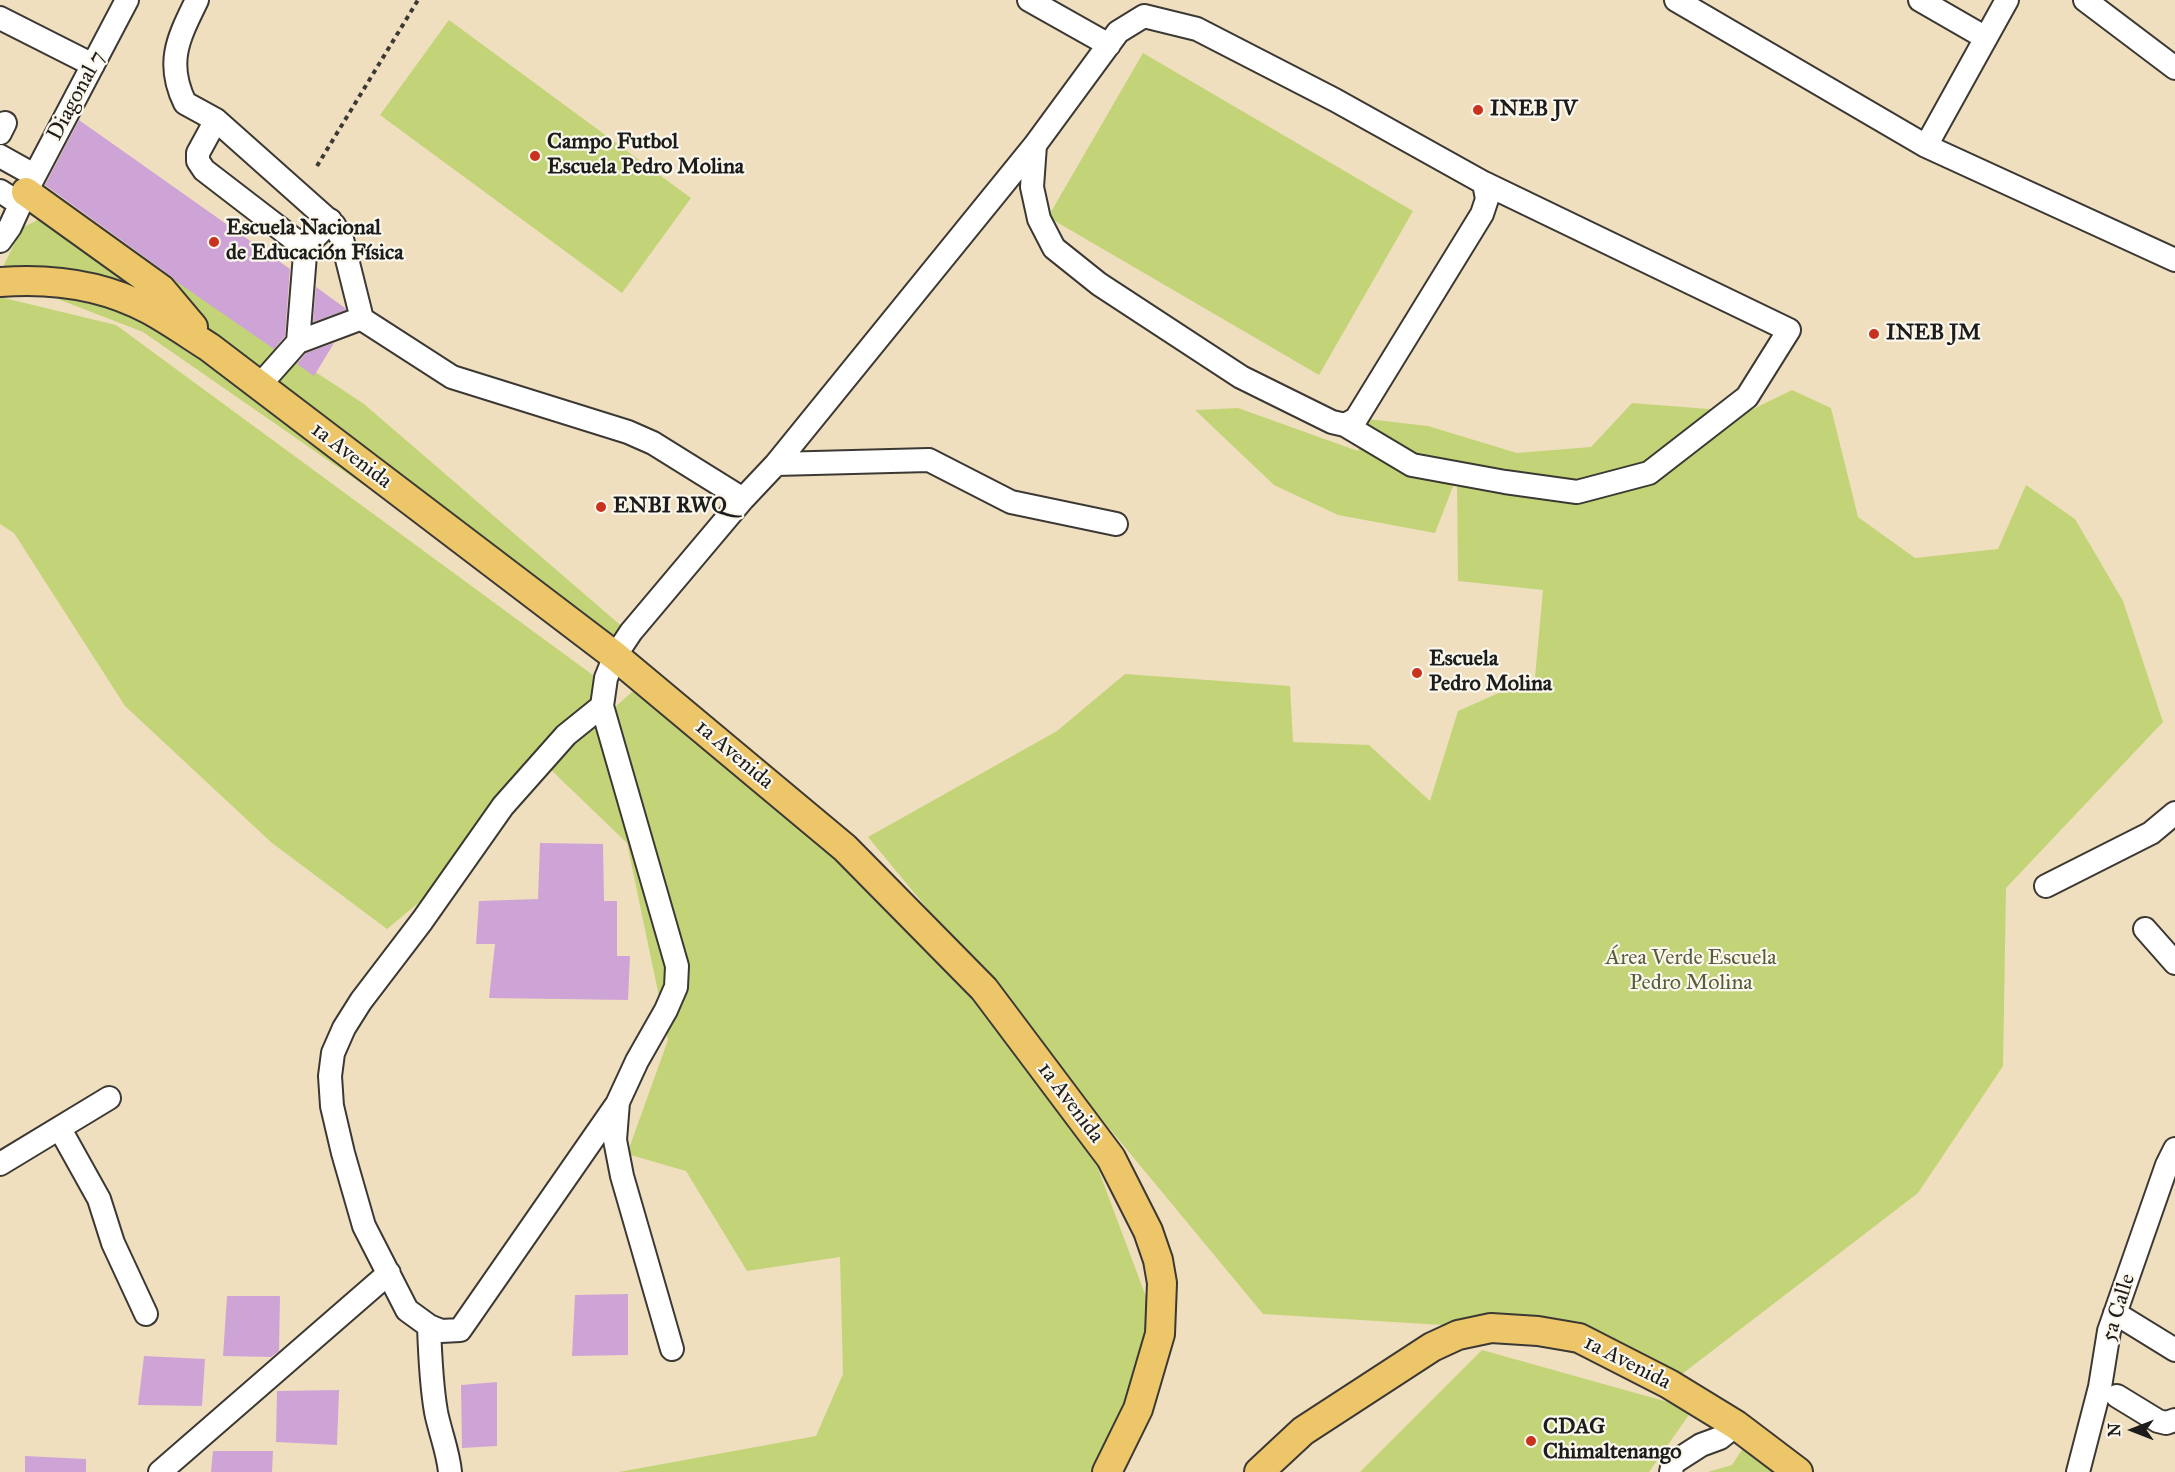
<!DOCTYPE html>
<html>
<head>
<meta charset="utf-8">
<style>
  body { margin:0 }
  #map { position:relative; width:2175px; height:1472px; overflow:hidden; background:#f0dfbf; font-family:"IM FELL Great Primer",serif }
  canvas { display:block }
  .north { position:absolute; left:2103px; top:1400px; width:60px; height:60px; -webkit-text-stroke:4px #fbf7ec; paint-order:stroke; rotate:270deg; font-size:16px; font-weight:700; line-height:24px; text-align:center; color:#1c1c1c }
  .north::after { content:''; display:block; margin:auto; width:21px; height:27px; background:#1c1c1c; clip-path:polygon(50% 0,100% 100%,50% 72%,0 100%) }
</style>
</head>
<body>
<div id="map">
<canvas width="2175" height="1472"></canvas>
<div class="north">N</div>
</div>
<script>
const ctx = document.querySelector('canvas').getContext('2d');
ctx.lineJoin = 'round';
function fillPath(path, color) { ctx.fillStyle = color; ctx.fill(path, 'evenodd'); }
function stroke(path, color, width, dash) { ctx.strokeStyle = color; ctx.lineWidth = width; ctx.lineCap = dash ? 'butt' : 'round'; ctx.setLineDash(dash || []); ctx.stroke(path); }
function label(font, color, halo, rows, align = 'center') {
  ctx.font = font + ' "IM FELL Great Primer",serif'; ctx.lineWidth = 4.5; ctx.setLineDash([]); ctx.textBaseline = 'middle'; ctx.strokeStyle = halo; ctx.fillStyle = color; for (const [text, x, y, turn = 0] of rows) {
    ctx.save(); ctx.translate(x, y); ctx.rotate((+turn || 0) * Math.PI / 180); ctx.textAlign = isNaN(turn) ? turn : align; if (halo) ctx.strokeText(text, 0, 0); ctx.fillText(text, 0, 0); ctx.restore();
  }
}
fillPath(new Path2D(`
  M 449,20 L 691,198 L 622,293 L 380,115 Z
  M 1143,53 L 1413,211 L 1319,375 L 1048,217 Z
  M 64,206 L 364,404 L 640,642 L 616,660 L 143,332 L 37,291 L 0,273 L 22,228 Z
  M 0,297 L 116,325 L 605,684 L 518,781 L 446,880 L 387,929 L 272,843 L 125,706 L 14,533 L 0,524 Z
  M 1792,390 L 1831,408 L 1858,517 L 1915,558 L 1998,549 L 2026,485 L 2075,519 L 2123,601 L 2163,722 L 2006,888 L 2003,1066 L 1918,1193 L 1669,1384 L 1491,1328 L 1263,1314 L 868,837 L 1057,731 L 1125,674 L 1290,686 L 1293,742 L 1369,745 L 1430,801 L 1458,711 L 1535,677 L 1543,590 L 1458,581 L 1457,476 L 1435,533 L 1338,515 L 1274,485 L 1195,410 L 1238,408 L 1358,451 L 1367,419 L 1428,426 L 1517,453 L 1591,447 L 1632,403 L 1747,412 Z
  M 643,682 L 842,866 L 981,1008 L 1097,1166 L 1160,1334 L 1095,1472 L 619,1472 L 816,1436 L 843,1374 L 840,1257 L 747,1271 L 686,1171 L 627,1154 L 668,1040 L 627,843 L 548,767 Z
  M 1482,1350 L 1693,1409 L 1649,1472 L 1360,1472 Z
  M 1749,1439 L 1793,1472 L 1708,1472 L 1732,1465 Z`), '#c2d477');
fillPath(new Path2D(`
  M 79,120 L 290,269 L 285,336 L 274,349 L 177,282 L 171,276 L 45,185 Z
  M 316,287 L 345,308 L 346,310 L 313,322 Z
  M 334,343 L 314,376 L 297,364 L 306,353 Z
  M 540,843 L 603,844 L 604,901 L 617,901 L 617,956 L 630,956 L 628,1000 L 489,998 L 495,944 L 476,944 L 479,901 L 538,899 Z
  M 628,1294 L 628,1355 L 572,1356 L 575,1295 Z
  M 227,1296 L 280,1296 L 279,1351 L 271,1357 L 223,1356 Z
  M 144,1356 L 205,1359 L 202,1406 L 138,1405 Z
  M 497,1382 L 497,1446 L 462,1448 L 461,1385 Z
  M 339,1390 L 337,1445 L 276,1442 L 277,1391 Z
  M 213,1451 L 273,1451 L 272,1472 L 211,1472 Z
  M 25,1456 L 86,1459 L 86,1472 L 25,1472 Z`), '#cea4d6');
const minor = new Path2D(`
  M 197,0 C 179,37 165,62 185,103 L 216,120 L 334,225 L 342,239 L 362,319 L 452,377 L 628,432 L 653,443 L 743,499
  M 1029,0 L 1109,45
  M 1676,0 L 1926,146 L 2175,260
  M 1920,0 L 1986,38
  M 2085,0 L 2175,68
  M 0,18 L 93,65
  M 216,120 L 198,153 L 198,161 L 204,170 L 295,240 C 315,244 318,234 330,220
  M 0,133 L 5,123
  M 1926,146 L 2007,0
  M 0,156 L 34,175
  M 0,191 L 20,204
  M 0,241 L 10,227 L 26,192 L 127,0
  M 298,342 L 306,242
  M 259,386 L 298,342 L 362,318
  M 1345,425 L 1412,465 L 1505,482 L 1577,492 L 1649,473 L 1747,397 L 1789,330 L 1484,183
  M 776,464 L 1035,145 L 1118,32 L 1144,16 L 1197,29 L 1335,100 L 1484,183 L 1487,199 L 1482,214 L 1356,419 L 1345,425 L 1332,422 L 1241,377 L 1099,284 L 1054,248 L 1039,219 L 1032,187 L 1035,145
  M 602,706 L 566,735 L 503,806 L 422,921 L 361,1001 L 344,1028 L 333,1053 L 330,1076 L 332,1106 L 343,1153 L 364,1226 L 407,1310 L 429,1326 L 441,1331 L 460,1330 L 617,1104
  M 2046,886 L 2151,833 L 2175,813
  M 2145,929 L 2175,963
  M 60,1129 L 99,1199 L 113,1243 L 146,1314
  M 0,1164 L 109,1098
  M 2115,1313 L 2175,1350
  M 429,1326 C 430,1355 431,1383 436,1412 C 440,1432 448,1451 450,1472
  M 672,1349 L 622,1176 L 615,1140 L 618,1102 L 637,1061 L 666,1010 L 676,987 L 677,966 L 602,706 L 606,678 L 615,656 L 631,632 L 743,499 L 776,464 L 929,460 L 1011,502 L 1116,524
  M 2117,1396 L 2158,1421 L 2166,1423 L 2175,1420
  M 160,1472 L 389,1273
  M 1671,1472 L 1673,1463 L 1701,1445 L 1720,1438 L 1736,1425
  M 2078,1472 L 2100,1387 L 2109,1331 L 2167,1165 L 2175,1149`);
const major = new Path2D(`
  M 26,192 L 161,289 L 193,327
  M 0,282 C 52,278 104,285 150,310 C 170,321 190,335 209,347 L 615,656 L 845,848 L 984,989 L 1111,1158 L 1148,1231 L 1158,1260 L 1162,1283 L 1160,1334 L 1138,1409 L 1107,1472
  M 1259,1472 L 1303,1431 L 1432,1347 L 1458,1335 L 1491,1328 L 1538,1331 L 1579,1338 L 1669,1384 L 1736,1425 L 1798,1472`);
stroke(minor, '#3c3934', 26);
stroke(major, '#3c3934', 32);
stroke(new Path2D(`
  M 317,166 L 418,0`), '#3c3934', 4, [4.5, 4.5]);
stroke(minor, '#fff', 22);
stroke(major, '#ecc669', 28);
for (const [x, y, r, color] of [
  [1478,110,6,"#c8321e"],
  [535,156,6,"#c8321e"],
  [214,242,6,"#c8321e"],
  [1874,334,6,"#c8321e"],
  [601,507,6,"#c8321e"],
  [1417,673,6,"#c8321e"],
  [1531,1441,6,"#c8321e"]
]) { const dot = new Path2D(); dot.arc(x, y, r, 0, 2 * Math.PI); ctx.fillStyle = color; ctx.fill(dot); stroke(dot, '#fbf7ec', 2); }
label('22px', '#1c1c1c', '#fbf7ec', [
  ["Diagonal 7",77,96,-62],
  ["1a Avenida",351,456,37],
  ["1a Avenida",734,755,40],
  ["1a Avenida",1070,1103,53],
  ["5a Calle",2119,1308,-73],
  ["1a Avenida",1627,1363,27]
]);
label('bold 22px', '#1c1c1c', '#fbf7ec', [
  ["INEB JV",1490,110],
  ["Campo Futbol",547,143],
  ["Escuela Pedro Molina",547,168],
  ["Escuela Nacional",226,229],
  ["de Educación Física",226,254],
  ["INEB JM",1886,334],
  ["ENBI RWQ",613,507],
  ["Escuela",1429,660],
  ["Pedro Molina",1429,685],
  ["CDAG",1543,1428],
  ["Chimaltenango",1543,1453]
], 'left');
label('22px', '#565c3c', '#fbf7ec', [
  ["Área Verde Escuela",1691,959],
  ["Pedro Molina",1691,984]
]);
</script>
</body>
</html>
